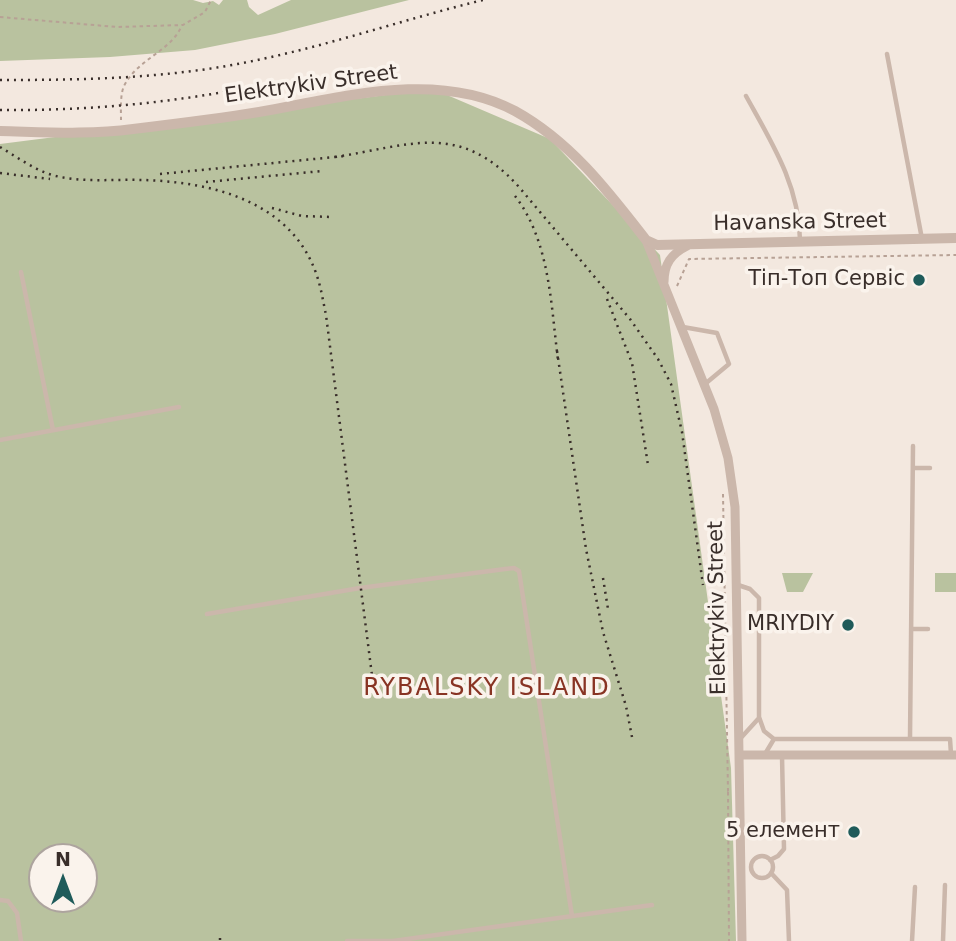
<!DOCTYPE html>
<html>
<head>
<meta charset="utf-8">
<style>
  body { margin:0 }
  #map { position:relative; width:956px; height:941px; overflow:hidden; background:#f3e8df; font-family:"DejaVu Sans",sans-serif }
  canvas { display:block }
  .north { position:absolute; left:28px; top:843px; width:70px; height:70px; box-sizing:border-box; background:#faf3ec; border:2px solid #ada49e; border-radius:50%; rotate:0deg; font-size:19px; font-weight:700; line-height:28px; text-align:center; color:#392e2a }
  .north::after { content:''; display:block; margin:auto; width:24px; height:32px; background:#1f5b5a; clip-path:polygon(50% 0,100% 100%,50% 72%,0 100%) }
</style>
</head>
<body>
<div id="map">
<canvas width="956" height="941"></canvas>
<div class="north">N</div>
</div>
<script>
const ctx = document.querySelector('canvas').getContext('2d');
ctx.lineJoin = 'round';
function fillPath(path, color) { ctx.fillStyle = color; ctx.fill(path, 'evenodd'); }
function stroke(path, color, width, dash) { ctx.strokeStyle = color; ctx.lineWidth = width; ctx.lineCap = dash ? 'butt' : 'round'; ctx.setLineDash(dash || []); ctx.stroke(path); }
function label(font, color, halo, rows, align = 'center') {
  ctx.font = font + ' "DejaVu Sans",sans-serif'; ctx.lineWidth = 7; ctx.setLineDash([]); ctx.textBaseline = 'middle'; ctx.strokeStyle = halo; ctx.fillStyle = color; for (const [text, x, y, turn = 0] of rows) {
    ctx.save(); ctx.translate(x, y); ctx.rotate((+turn || 0) * Math.PI / 180); ctx.textAlign = isNaN(turn) ? turn : align; if (halo) ctx.strokeText(text, 0, 0); ctx.fillText(text, 0, 0); ctx.restore();
  }
}
fillPath(new Path2D(`
  M 0,0 L 193,0 L 203,3 L 213,1 L 219,5 L 223,0 L 247,0 L 249,7 L 258,15 L 291,0 L 409,0 L 275,34 L 195,50 L 110,57 L 0,61 Z
  M 433,89 L 550,139 L 660,255 L 731,768 L 736,941 L 0,941 L 0,144 ZM 42,857 L 84,857 L 84,899 L 42,899 Z
  M 782,573 L 813,573 L 803,592 L 787,592 Z
  M 935,573 L 956,573 L 956,592 L 935,592 Z`), '#b9c29f');
stroke(new Path2D(`
  M 0,17 L 117,27 L 183,25 L 205,12 L 211,0
  M 121,120 C 121,110 120,95 124,86 C 138,58 171,52 182,25
  M 677,286 L 689,259 L 956,255
  M 723,494 L 728,791 L 730,791
  M 728,792 L 729,941`), '#b7a195', 2, [3.5, 3.5]);
stroke(new Path2D(`
  M 887,54 L 922,239
  M 746,96 C 772,143 799,185 800,240
  M 21,272 L 53,430
  M 683,327 L 717,333 L 729,364 L 705,384
  M 0,440 L 179,407
  M 913,468 L 930,468
  M 738,585 L 750,589 L 759,598 L 759,717 L 764,731 L 774,739 L 765,754
  M 207,614 L 360,588 L 505,569 L 514,568 L 519,571 L 572,916
  M 911,629 L 928,629
  M 910,738 L 913,446
  M 774,739 L 950,739 L 951,754
  M 739,740 L 759,718
  M751 867a11 11 0 1 1 22 0a11 11 0 1 1-22 0Z
  M 770,860 L 778,856 L 784,849 L 782,756
  M 771,873 L 787,890 L 789,941
  M 0,900 L 8,901 L 17,913 L 21,941
  M 347,941 L 393,941 L 652,905
  M 912,941 L 915,887
  M 943,941 L 945,885`), '#cbb7ab', 4.5);
stroke(new Path2D(`
  M 646,240 L 714,409 L 728,458 L 735,507 L 742,941
  M 664,282 C 664,264 671,254 687,246
  M 739,755 L 956,755`), '#cbb7ab', 9);
stroke(new Path2D(`
  M 0,131 C 44,132 89,135 133,129 C 175,124 217,119 259,112 C 340,98 437,69 515,111 C 571,142 608,191 646,240 L 657,245 L 956,238`), '#cbb7ab', 10);
stroke(new Path2D(`
  M 0,80 C 71,80 143,79 214,68 C 305,54 393,22 483,0
  M 0,110 C 92,111 181,102 271,83
  M 0,147 C 17,157 33,169 52,175 C 81,183 113,179 143,180 C 212,182 290,201 316,273 C 321,287 323,301 326,315 L 374,691
  M 335,157 C 409,146 459,120 519,187 L 630,319 L 658,359 L 671,384 L 682,432 L 703,585
  M 0,173 L 50,179
  M 160,174 L 345,156
  M 206,182 L 322,171
  M 515,196 C 550,241 551,306 558,360
  M 272,208 L 302,216 L 332,217
  M 607,299 L 632,363 L 648,465
  M 557,351 L 586,549 L 603,632 L 626,706 L 632,737
  M 603,578 L 608,609
  M 220,938 L 220,941`), '#392e2a', 2.5, [2, 5]);
for (const [x, y, r, color] of [
  [919,280,7,"#1f5b5a"],
  [848,625,7,"#1f5b5a"],
  [854,832,7,"#1f5b5a"]
]) { const dot = new Path2D(); dot.arc(x, y, r, 0, 2 * Math.PI); ctx.fillStyle = color; ctx.fill(dot); stroke(dot, '#faf3ec', 2.5); }
label('21px', '#392e2a', '#faf3ec', [
  ["Elektrykiv Street",311,85,-8],
  ["Havanska Street",800,223,-1],
  ["Elektrykiv Street",718,608,-91]
]);
label('21px', '#392e2a', '#faf3ec', [
  ["Тіп-Топ Сервіс",905,280],
  ["MRIYDIY",834,625],
  ["5 елемент",840,832]
], 'right');
ctx.letterSpacing = '2px';
label('24px', '#883323', '#faf3ec', [
  ["RYBALSKY ISLAND",487,689]
]);
ctx.letterSpacing = '0px';
</script>
</body>
</html>
